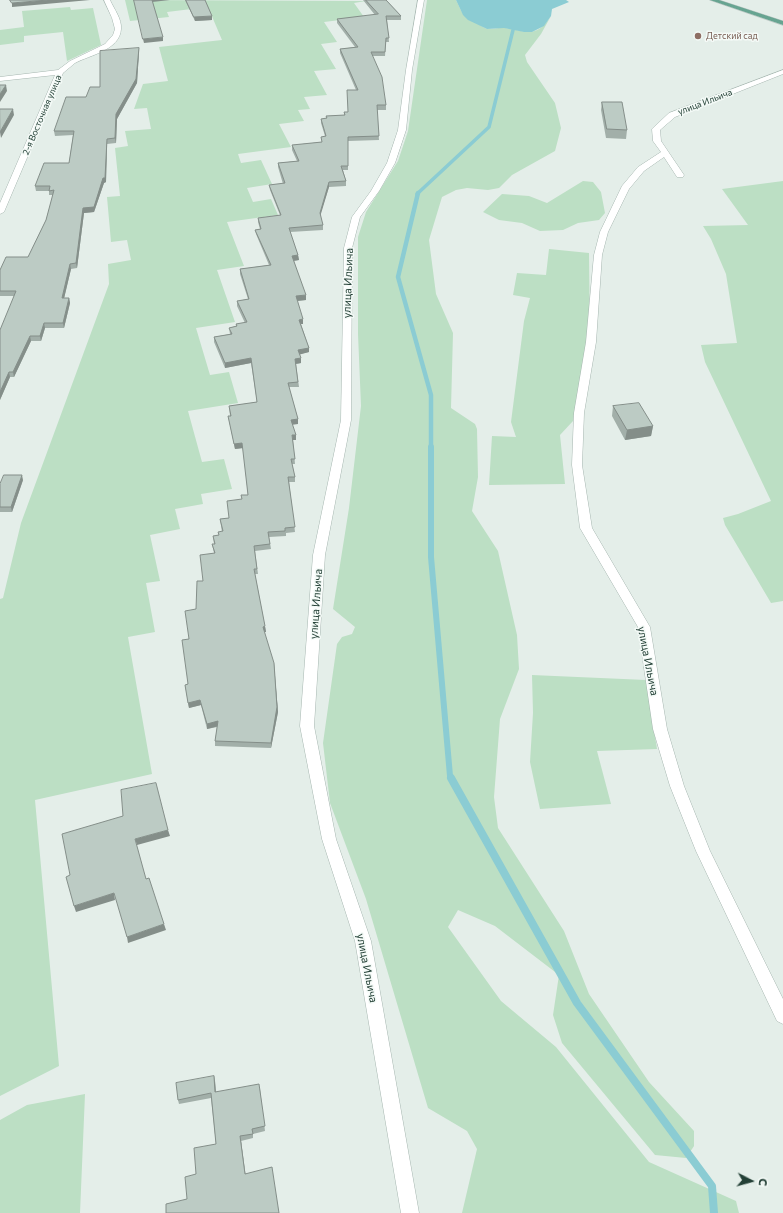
<!DOCTYPE html>
<html>
<head>
<meta charset="utf-8">
<style>
  body { margin:0 }
  #map { position:relative; width:783px; height:1213px; overflow:hidden; background:#e4eee9; font-family:Commissioner,sans-serif }
  canvas { display:block }
  .north { position:absolute; left:731px; top:1161px; width:40px; height:40px; -webkit-text-stroke:3px #f4faf7; paint-order:stroke; rotate:96deg; font-size:11px; font-weight:700; line-height:16px; text-align:center; color:#234036 }
  .north::after { content:''; display:block; margin:auto; width:14px; height:18px; background:#234036; clip-path:polygon(50% 0,100% 100%,50% 72%,0 100%) }
</style>
</head>
<body>
<div id="map">
<canvas width="783" height="1213"></canvas>
<div class="north">С</div>
</div>
<script>
const ctx = document.querySelector('canvas').getContext('2d');
ctx.lineJoin = 'round';
function fillPath(path, color) { ctx.fillStyle = color; ctx.fill(path, 'evenodd'); }
function stroke(path, color, width, dash) { ctx.strokeStyle = color; ctx.lineWidth = width; ctx.lineCap = dash ? 'butt' : 'round'; ctx.setLineDash(dash || []); ctx.stroke(path); }
function label(font, color, halo, rows, align = 'center') {
  ctx.font = font + ' Commissioner,sans-serif'; ctx.lineWidth = 3; ctx.setLineDash([]); ctx.textBaseline = 'middle'; ctx.strokeStyle = halo; ctx.fillStyle = color; for (const [text, x, y, turn = 0] of rows) {
    ctx.save(); ctx.translate(x, y); ctx.rotate((+turn || 0) * Math.PI / 180); ctx.textAlign = isNaN(turn) ? turn : align; if (halo) ctx.strokeText(text, 0, 0); ctx.fillText(text, 0, 0); ctx.restore();
  }
}
fillPath(new Path2D(`
  M 125,0 L 366,1 L 354,3 L 364,17 L 324,22 L 337,42 L 321,44 L 336,69 L 314,71 L 327,95 L 304,97 L 310,109 L 298,110 L 304,121 L 279,124 L 291,147 L 238,154 L 241,163 L 261,160 L 272,184 L 247,188 L 253,202 L 271,199 L 278,215 L 227,222 L 244,266 L 217,270 L 235,322 L 196,328 L 210,375 L 229,372 L 238,403 L 188,411 L 202,462 L 224,459 L 232,489 L 201,494 L 203,504 L 175,509 L 180,529 L 150,535 L 160,581 L 146,583 L 155,632 L 128,637 L 152,774 L 35,800 L 59,1066 L 0,1096 L 0,599 L 3,598 L 21,523 L 109,284 L 108,264 L 131,260 L 127,240 L 111,242 L 107,197 L 120,196 L 115,148 L 128,146 L 125,131 L 151,129 L 147,108 L 134,109 L 143,84 L 168,81 L 159,47 L 222,40 L 208,7 L 167,12 L 169,17 L 130,21 Z
  M 427,0 L 456,0 C 464,17 463,15 478,24 C 482,26 485,29 489,29 C 494,29 500,27 505,28 C 527,31 536,39 551,16 L 541,34 L 525,55 L 527,62 L 555,103 L 561,128 L 555,151 L 512,175 L 499,188 L 488,190 L 467,188 L 456,190 L 442,197 L 429,240 L 436,294 L 453,333 L 451,408 L 475,424 L 477,429 L 478,477 L 472,511 L 498,551 L 517,635 L 519,669 L 500,719 L 494,797 L 498,828 L 564,931 L 589,994 L 649,1082 L 694,1131 L 694,1146 L 686,1158 L 655,1155 L 562,1043 L 553,1015 L 559,975 L 495,926 L 458,910 L 448,927 L 501,1001 L 556,1047 L 649,1162 L 736,1201 L 739,1213 L 462,1213 L 477,1149 L 467,1131 L 428,1108 L 366,899 L 330,803 L 323,743 L 337,644 L 342,637 L 352,634 L 355,627 L 333,609 L 349,508 L 361,406 L 358,334 L 358,237 L 366,212 L 398,161 L 408,131 Z
  M 70,7 L 71,10 L 93,8 L 101,45 L 67,61 L 63,32 L 24,36 L 24,42 L 0,45 L 0,30 L 24,27 L 22,11 Z
  M 583,181 L 593,182 L 601,192 L 605,213 L 599,220 L 578,223 L 563,230 L 540,231 L 522,223 L 499,220 L 483,212 L 502,194 L 529,196 L 547,203 Z
  M 783,181 L 783,601 L 771,603 L 725,525 L 723,518 L 738,514 L 771,501 L 705,362 L 701,345 L 737,343 L 726,274 L 711,239 L 703,226 L 748,225 L 722,189 Z
  M 549,249 L 589,253 L 590,341 L 579,385 L 573,421 L 560,435 L 565,484 L 489,485 L 492,436 L 516,437 L 511,422 L 524,321 L 530,298 L 513,295 L 517,273 L 546,275 Z
  M 532,675 L 646,680 L 657,749 L 597,751 L 611,804 L 540,809 L 530,762 L 533,713 Z
  M 85,1094 L 80,1213 L 0,1213 L 0,1120 L 27,1105 Z`), '#bcdfc4');
fillPath(new Path2D(`
  M 456,0 L 566,0 L 569,2 L 552,9 L 551,16 L 544,26 L 532,32 L 524,32 L 504,28 L 487,29 L 468,20 L 463,15 Z`), '#8bccd3');
stroke(new Path2D(`
  M 417,194 L 489,127 L 513,30`), '#8bccd3', 3.5);
stroke(new Path2D(`
  M 418,193 L 398,277 L 431,395 L 431,448`), '#8bccd3', 4.5);
stroke(new Path2D(`
  M 431,447 L 431,557 L 450,776 L 452,779`), '#8bccd3', 6);
stroke(new Path2D(`
  M 451,778 L 577,1003 L 712,1186 L 714,1213`), '#8bccd3', 8);
const minor = new Path2D(`
  M 104,0 L 110,0 C 114,9 122,19 121,29 C 120,50 90,55 75,63 C 71,66 67,70 63,73 L 4,212 L 0,214 L 0,203 L 55,75 L 0,81 L 0,77 L 58,70 L 70,61 L 105,44 L 113,35 L 115,29 L 112,18 Z
  M 418,0 L 424,0 L 412,70 L 406,130 L 395,163 L 379,191 L 360,217 L 352,248 L 351,420 L 325,555 L 314,726 L 336,839 L 371,941 L 419,1213 L 401,1213 L 355,941 L 322,839 L 300,726 L 313,555 L 341,420 L 344,248 L 352,217 L 371,191 L 387,163 L 398,130 L 406,70 Z
  M 783,70 L 783,74 L 675,117 L 660,130 L 661,141 L 684,175 L 683,177 L 677,177 L 664,157 L 644,171 L 629,189 L 608,232 L 602,255 L 596,342 L 584,413 L 582,465 L 592,528 L 650,627 L 667,729 L 684,786 L 710,851 L 783,999 L 783,1024 L 777,1021 L 696,851 L 670,786 L 653,729 L 638,627 L 580,528 L 572,465 L 574,413 L 586,342 L 594,255 L 600,232 L 622,186 L 638,167 L 661,152 L 653,141 L 652,129 L 669,113 Z`);
const primary = new Path2D(`
  M 710,0 L 719,0 L 783,21 L 783,25 Z`);
stroke(minor, '#a6b6b0', 1);
stroke(primary, '#c1cac7', 1);
fillPath(minor, '#fff');
fillPath(primary, '#67a491');
fillPath(new Path2D(`
  M 185,0 L 205,0 L 212,16 L 212,20 L 195,21 Z
  M 363,0 L 386,0 L 401,16 L 401,20 L 387,20 L 389,42 L 386,42 L 385,56 L 372,56 L 386,105 L 386,110 L 377,110 L 379,140 L 348,141 L 348,170 L 343,170 L 346,181 L 346,186 L 329,187 L 320,215 L 323,225 L 323,230 L 290,232 L 298,255 L 299,260 L 294,261 L 306,300 L 297,301 L 303,324 L 301,324 L 309,348 L 309,352 L 300,354 L 301,363 L 296,364 L 299,387 L 289,387 L 298,419 L 298,424 L 292,424 L 296,440 L 293,440 L 295,464 L 292,464 L 295,477 L 295,482 L 289,482 L 295,532 L 286,533 L 286,536 L 269,537 L 271,549 L 255,551 L 258,574 L 255,574 L 266,632 L 264,632 L 274,668 L 278,712 L 271,748 L 215,746 L 215,741 L 217,727 L 207,729 L 201,705 L 189,708 L 185,685 L 188,684 L 189,639 L 196,609 L 203,581 L 214,553 L 212,544 L 214,544 L 213,536 L 219,535 L 218,532 L 222,532 L 220,519 L 229,518 L 242,499 L 241,495 L 248,495 L 243,448 L 235,449 L 229,421 L 228,416 L 230,416 L 229,406 L 257,402 L 251,363 L 225,368 L 214,342 L 214,337 L 230,334 L 229,328 L 236,326 L 236,324 L 245,323 L 237,306 L 237,301 L 248,299 L 240,274 L 240,269 L 269,265 L 256,234 L 255,230 L 260,229 L 258,222 L 258,218 L 280,215 L 270,190 L 269,185 L 283,184 L 278,167 L 278,163 L 297,161 L 292,150 L 292,145 L 322,142 L 321,137 L 325,136 L 321,123 L 321,119 L 326,118 L 326,116 L 344,115 L 344,112 L 348,112 L 356,90 L 340,53 L 340,49 L 355,47 L 337,23 L 337,19 L 375,15 Z
  M 139,48 L 139,52 L 137,83 L 117,119 L 116,143 L 107,144 L 106,182 L 104,183 L 94,212 L 84,213 L 77,268 L 71,269 L 64,298 L 69,298 L 70,303 L 64,328 L 45,328 L 41,341 L 31,341 L 14,377 L 10,377 L 0,400 L 14,296 L 0,296 L 0,270 L 28,257 L 46,220 L 53,195 L 49,195 L 49,191 L 36,191 L 35,186 L 69,163 L 73,135 L 55,136 L 54,131 L 86,97 L 100,87 Z
  M 602,102 L 627,130 L 626,139 L 606,138 L 601,110 Z
  M 613,406 L 653,426 L 651,436 L 625,440 L 612,416 Z
  M 23,480 L 12,512 L 0,512 L 0,484 Z
  M 214,1076 L 215,1081 L 216,1092 L 260,1089 L 265,1131 L 253,1134 L 253,1138 L 241,1141 L 245,1174 L 187,1199 L 196,1174 L 216,1144 L 211,1098 L 179,1104 L 178,1100 Z`), '#a2afa9');
fillPath(new Path2D(`
  M 48,0 L 90,0 L 12,7 L 12,3 Z
  M 152,0 L 170,0 L 152,2 Z
  M 212,16 L 212,20 L 195,21 L 194,17 Z
  M 163,37 L 163,41 L 144,43 L 143,39 Z
  M 139,48 L 139,52 L 137,83 L 117,119 L 116,143 L 115,138 L 116,114 Z
  M 6,85 L 7,91 L 0,102 L 0,94 Z
  M 13,109 L 14,115 L 1,138 L 0,132 Z
  M 107,139 L 107,144 L 106,182 L 104,183 L 94,212 L 84,213 L 77,268 L 76,263 L 83,208 Z
  M 329,182 L 329,187 L 320,217 L 320,213 Z
  M 298,255 L 299,260 L 292,261 L 292,256 Z
  M 70,264 L 71,269 L 63,303 L 62,298 Z
  M 306,295 L 306,300 L 296,301 L 296,296 Z
  M 69,298 L 70,303 L 64,328 L 63,323 Z
  M 303,319 L 303,324 L 300,324 L 299,320 Z
  M 44,323 L 45,328 L 41,341 L 40,336 Z
  M 30,336 L 31,341 L 14,377 L 13,372 Z
  M 309,348 L 309,352 L 298,355 L 298,350 Z
  M 251,358 L 251,363 L 225,368 L 225,363 Z
  M 301,358 L 301,363 L 295,364 L 295,359 Z
  M 9,372 L 10,377 L 0,400 L 0,392 Z
  M 298,419 L 298,424 L 291,425 L 291,420 Z
  M 653,426 L 651,436 L 625,440 L 627,430 Z
  M 292,435 L 296,435 L 296,440 L 293,440 Z
  M 242,443 L 243,448 L 235,449 L 234,444 Z
  M 22,475 L 23,480 L 12,512 L 11,507 Z
  M 265,626 L 266,632 L 263,632 L 263,627 Z
  M 274,663 L 278,712 L 271,748 L 271,743 Z
  M 200,700 L 201,705 L 189,708 L 188,703 Z
  M 218,721 L 219,726 L 207,729 L 207,724 Z
  M 168,830 L 170,836 L 137,845 L 135,839 Z
  M 114,893 L 115,900 L 76,912 L 74,906 Z
  M 164,924 L 166,930 L 128,943 L 127,937 Z
  M 214,1076 L 215,1081 L 216,1097 L 215,1092 Z
  M 240,1136 L 241,1141 L 246,1178 L 245,1174 Z`), '#848e89');
const building = new Path2D(`
  M 10,0 L 48,0 L 12,3 Z
  M 134,0 L 152,0 L 163,37 L 143,39 Z
  M 186,0 L 205,0 L 212,16 L 194,17 Z
  M 366,0 L 386,0 L 401,16 L 386,16 L 389,38 L 386,38 L 385,52 L 371,52 L 382,77 L 386,105 L 377,105 L 379,136 L 348,137 L 348,166 L 341,166 L 346,181 L 329,182 L 320,213 L 323,225 L 289,228 L 298,255 L 292,256 L 306,295 L 296,296 L 303,319 L 299,320 L 309,348 L 298,350 L 301,358 L 295,359 L 298,382 L 288,383 L 298,419 L 291,420 L 296,435 L 292,435 L 295,459 L 291,459 L 295,477 L 288,477 L 295,527 L 285,528 L 285,531 L 268,532 L 270,544 L 254,546 L 257,569 L 254,569 L 265,626 L 263,627 L 274,663 L 277,707 L 271,743 L 215,741 L 218,721 L 207,724 L 200,700 L 188,703 L 185,685 L 188,684 L 182,640 L 189,639 L 185,611 L 196,609 L 197,581 L 203,581 L 200,555 L 215,553 L 212,544 L 215,544 L 213,536 L 219,535 L 218,532 L 223,531 L 220,519 L 229,518 L 227,501 L 242,499 L 241,495 L 248,495 L 242,443 L 234,444 L 228,416 L 231,416 L 229,406 L 257,402 L 251,358 L 225,363 L 214,337 L 232,334 L 229,328 L 237,326 L 236,324 L 247,322 L 237,301 L 249,299 L 240,269 L 271,265 L 255,230 L 261,229 L 258,218 L 281,215 L 269,185 L 285,183 L 278,163 L 299,161 L 292,145 L 322,142 L 321,137 L 326,136 L 321,119 L 327,118 L 326,116 L 345,115 L 344,112 L 348,112 L 347,90 L 358,90 L 340,49 L 358,47 L 337,19 L 378,14 Z
  M 139,48 L 136,79 L 116,114 L 115,138 L 107,139 L 105,178 L 103,178 L 94,207 L 83,208 L 76,263 L 70,264 L 62,298 L 69,298 L 63,323 L 44,323 L 40,336 L 30,336 L 13,372 L 9,372 L 0,392 L 0,330 L 16,291 L 0,291 L 0,270 L 6,257 L 28,257 L 46,220 L 54,190 L 49,191 L 50,186 L 35,186 L 44,163 L 69,163 L 74,131 L 54,131 L 66,97 L 86,97 L 90,87 L 100,87 L 100,51 Z
  M 0,85 L 6,85 L 0,94 Z
  M 602,102 L 622,102 L 627,130 L 607,129 Z
  M 0,109 L 13,109 L 0,132 Z
  M 639,403 L 653,426 L 627,430 L 613,406 Z
  M 4,475 L 22,475 L 11,507 L 0,507 L 0,484 Z
  M 156,783 L 168,830 L 135,839 L 146,879 L 149,878 L 164,924 L 127,937 L 114,893 L 74,906 L 66,877 L 70,875 L 62,834 L 123,816 L 121,790 Z
  M 214,1076 L 215,1092 L 259,1084 L 265,1126 L 252,1129 L 253,1134 L 240,1136 L 245,1174 L 272,1167 L 279,1213 L 166,1213 L 166,1204 L 187,1199 L 185,1177 L 196,1174 L 194,1148 L 216,1144 L 211,1093 L 178,1100 L 176,1083 Z`);
fillPath(building, '#bccbc4');
stroke(building, '#848e89', 1);
for (const [x, y, r, color] of [
  [698,36,4,"#8d6e63"]
]) { const dot = new Path2D(); dot.arc(x, y, r, 0, 2 * Math.PI); ctx.fillStyle = color; ctx.fill(dot); stroke(dot, '#f4faf7', 1.5); }
label('9px', '#785e54', '#f4faf7', [
  ["Детский сад",706,36]
], 'left');
label('9px', '#234036', '#f4faf7', [
  ["улица Ильича",705,102,-21],
  ["2-я Восточная улица",42,115,-67]
]);
label('11px', '#234036', '#f4faf7', [
  ["улица Ильича",348,283,-88],
  ["улица Ильича",316,604,-86],
  ["улица Ильича",648,661,79],
  ["улица Ильича",367,968,79]
]);
</script>
</body>
</html>
